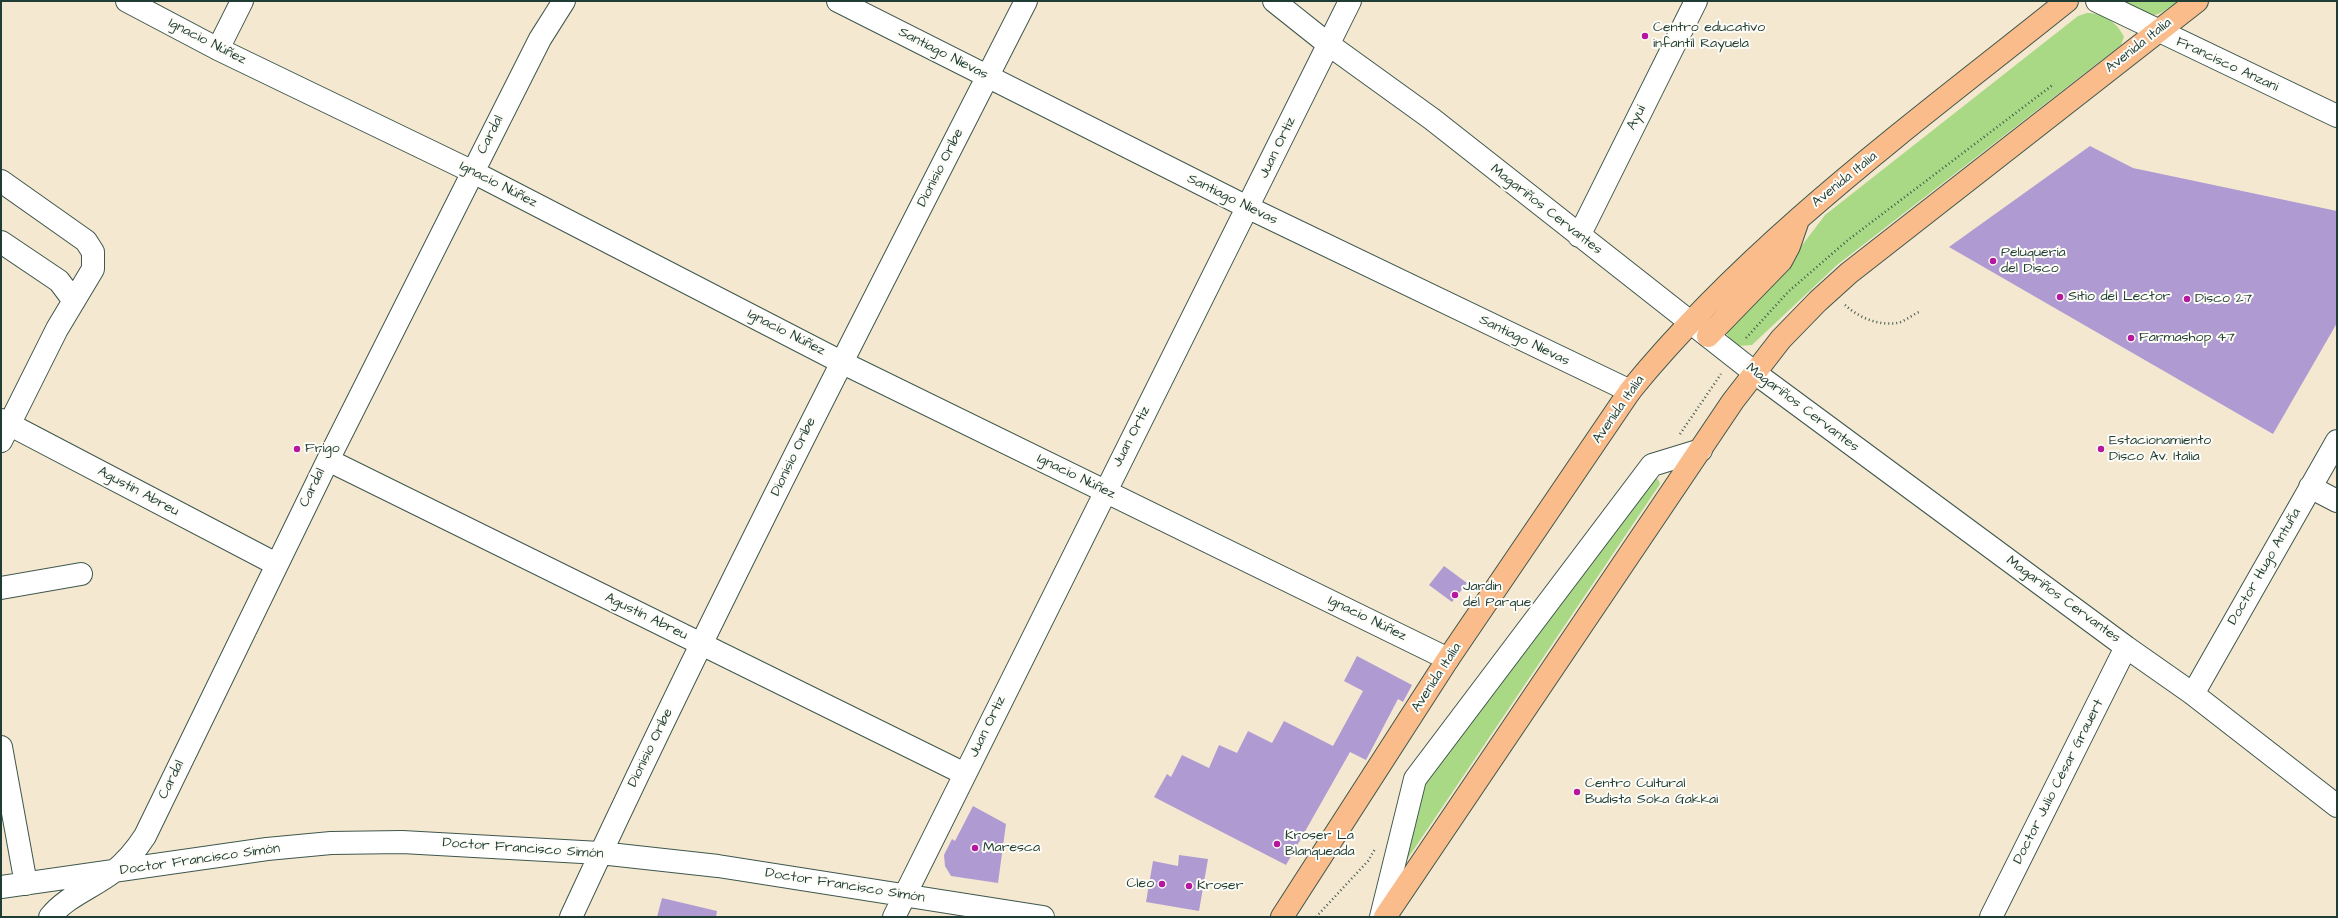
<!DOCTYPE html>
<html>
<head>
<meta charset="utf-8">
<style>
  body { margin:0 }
  #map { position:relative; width:2338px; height:918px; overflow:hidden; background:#f4e8d1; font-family:"Architects Daughter",sans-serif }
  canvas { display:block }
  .frame { position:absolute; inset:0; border:2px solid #1f3d34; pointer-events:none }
</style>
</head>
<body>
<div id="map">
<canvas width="2338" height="918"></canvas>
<div class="frame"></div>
</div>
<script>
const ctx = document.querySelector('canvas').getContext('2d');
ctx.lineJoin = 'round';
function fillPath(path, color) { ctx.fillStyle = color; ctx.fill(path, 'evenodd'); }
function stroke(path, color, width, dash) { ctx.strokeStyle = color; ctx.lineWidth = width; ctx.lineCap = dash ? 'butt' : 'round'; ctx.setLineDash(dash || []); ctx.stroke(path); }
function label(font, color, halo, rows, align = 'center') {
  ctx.font = font + ' "Architects Daughter",sans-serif'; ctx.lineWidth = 4; ctx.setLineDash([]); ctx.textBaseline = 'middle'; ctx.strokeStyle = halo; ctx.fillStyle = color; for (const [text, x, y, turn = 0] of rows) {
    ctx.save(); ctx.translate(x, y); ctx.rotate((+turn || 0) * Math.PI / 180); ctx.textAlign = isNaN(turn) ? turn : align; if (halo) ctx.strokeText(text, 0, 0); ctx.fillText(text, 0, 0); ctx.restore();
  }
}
fillPath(new Path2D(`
  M 2121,1 L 2178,1 C 2149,23 2151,17 2121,1 Z
  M 2087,13 C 2103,13 2118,23 2124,37 L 2121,45 L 1837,265 L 1752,345 L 1738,346 L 1729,339 L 1726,331 L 1787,265 L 1825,215 L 2078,16 Z
  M 1655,479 L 1658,479 L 1660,484 L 1406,861 L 1422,780 Z`), '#aad986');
fillPath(new Path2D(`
  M 2090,146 L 2133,168 L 2337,211 L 2337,323 L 2273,434 L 1949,247 Z
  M 1444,566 L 1467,583 L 1452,602 L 1429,585 Z
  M 1357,656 L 1412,685 L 1403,702 L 1398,699 L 1366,760 L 1350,752 L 1286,865 L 1154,797 L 1167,774 L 1171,777 L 1182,755 L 1209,768 L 1219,745 L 1237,753 L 1248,731 L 1272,743 L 1284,721 L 1333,746 L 1363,691 L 1344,681 Z
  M 973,806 L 1006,824 L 998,883 L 951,876 L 945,866 L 944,855 L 952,839 L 955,841 Z
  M 1179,855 L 1208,859 L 1199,911 L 1146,902 L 1153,861 L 1178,866 Z
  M 662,898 L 717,911 L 716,917 L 657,917 Z`), '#af9bd2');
const minor = new Path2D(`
  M 127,1 L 218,49 L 473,172 L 841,362 L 1448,659
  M 838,1 L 1249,208 L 1630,391
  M 1274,1 L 1328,44 L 1432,119 L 1755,373 L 2126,647 L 2193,694 L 2337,806
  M 2097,1 L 2337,116
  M 218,49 L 242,1
  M 1,181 L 86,241 L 93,252 L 93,269 L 57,329 L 1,441
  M 1579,236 L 1696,1
  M 1,242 L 59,281 L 74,301
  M 1,420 L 276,564
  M 328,460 L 965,774
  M 2310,487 L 2337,501
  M 1,588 L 81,574
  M 2193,694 L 2337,441
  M 1,747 L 26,884
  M 1,887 L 267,849 L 331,843 L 402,842 L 600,853 L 718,866 L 1043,917
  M 50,917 C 67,896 92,888 113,872 C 126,862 136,850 145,836 L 328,460 L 540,39 L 564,1
  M 571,917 C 714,608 871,305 1026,1
  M 894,917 L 1350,1
  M 1381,917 L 1415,779 L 1652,465 L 1701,450
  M 1991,917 L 2126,647`);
const major = new Path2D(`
  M 1708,336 L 1781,261 L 1789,246 L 1797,223
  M 1282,917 L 1448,659 L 1630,391 C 1754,239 1915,123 2067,1
  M 1385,917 L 1733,401 L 1781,339 L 1818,301 L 1849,273 L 2197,1`);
stroke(minor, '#3f574c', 24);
stroke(major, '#3f574c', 24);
stroke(new Path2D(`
  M 1845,305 C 1858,317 1878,326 1897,323 C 1904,322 1912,315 1919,312
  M 1746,338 L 1789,291 L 1848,240 L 2054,84
  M 1680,434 L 1721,374
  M 1316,917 L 1368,861 L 1375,849`), '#3f574c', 2.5, [1, 3]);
stroke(minor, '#fff', 22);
stroke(major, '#f9bc8a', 22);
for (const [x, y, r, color] of [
  [1645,36,4,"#b5179e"],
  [1993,261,4,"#b5179e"],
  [2060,297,4,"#b5179e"],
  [2187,299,4,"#b5179e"],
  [2131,338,4,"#b5179e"],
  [297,449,4,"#b5179e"],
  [2101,449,4,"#b5179e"],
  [1455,595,4,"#b5179e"],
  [1577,792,4,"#b5179e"],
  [1277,844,4,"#b5179e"],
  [975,848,4,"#b5179e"],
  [1162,884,4,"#b5179e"],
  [1189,886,4,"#b5179e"]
]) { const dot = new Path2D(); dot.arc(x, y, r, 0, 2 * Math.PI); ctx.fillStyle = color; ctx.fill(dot); stroke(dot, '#fdfcf7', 1.5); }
label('14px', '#1f3d34', '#fdfcf7', [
  ["Centro educativo",1653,28],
  ["infantil Rayuela",1653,44],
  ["Peluquería",2001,253],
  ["del Disco",2001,269],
  ["Sitio del Lector",2068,297],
  ["Disco 27",2195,299],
  ["Farmashop 47",2139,338],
  ["Estacionamiento",2109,441],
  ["Disco Av. Italia",2109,457],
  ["Frigo",305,449],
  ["Jardin",1463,587],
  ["del Parque",1463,603],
  ["Centro Cultural",1585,784],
  ["Budista Soka Gakkai",1585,800],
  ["Kroser La",1285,836],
  ["Blanqueada",1285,852],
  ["Maresca",983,848],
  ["Cleo",1154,884,"right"],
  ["Kroser",1197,886]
], 'left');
label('14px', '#1f3d34', '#fdfcf7', [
  ["Ignacio Núñez",207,42,27],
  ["Avenida Italia",2139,46,-38],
  ["Santiago Nievas",943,54,27],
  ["Francisco Anzani",2227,65,25],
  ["Ayuí",1637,118,-63],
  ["Cardal",491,135,-63],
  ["Juan Ortiz",1278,148,-64],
  ["Dionisio Oribe",941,168,-63],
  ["Avenida Italia",1845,180,-39],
  ["Ignacio Núñez",498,185,27],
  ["Santiago Nievas",1232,200,26],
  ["Magariños Cervantes",1546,210,38],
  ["Ignacio Núñez",786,333,27],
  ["Santiago Nievas",1524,341,26],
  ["Magariños Cervantes",1802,408,37],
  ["Avenida Italia",1619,410,-55],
  ["Juan Ortiz",1132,437,-63],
  ["Dionisio Oribe",794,457,-64],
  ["Ignacio Núñez",1076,477,26],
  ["Cardal",313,488,-64],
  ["Agustín Abreu",138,492,28],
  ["Doctor Hugo Antuña",2265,567,-60],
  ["Magariños Cervantes",2063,600,36],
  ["Agustín Abreu",646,617,26],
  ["Ignacio Núñez",1367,619,26],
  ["Avenida Italia",1437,678,-57],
  ["Juan Ortiz",988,727,-64],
  ["Dionisio Oribe",651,748,-64],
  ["Cardal",172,780,-64],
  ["Doctor Julio César Grauert",2059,782,-63],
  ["Doctor Francisco Simón",523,849,4],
  ["Doctor Francisco Simón",200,860,-8],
  ["Doctor Francisco Simón",845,886,9]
]);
</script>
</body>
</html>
